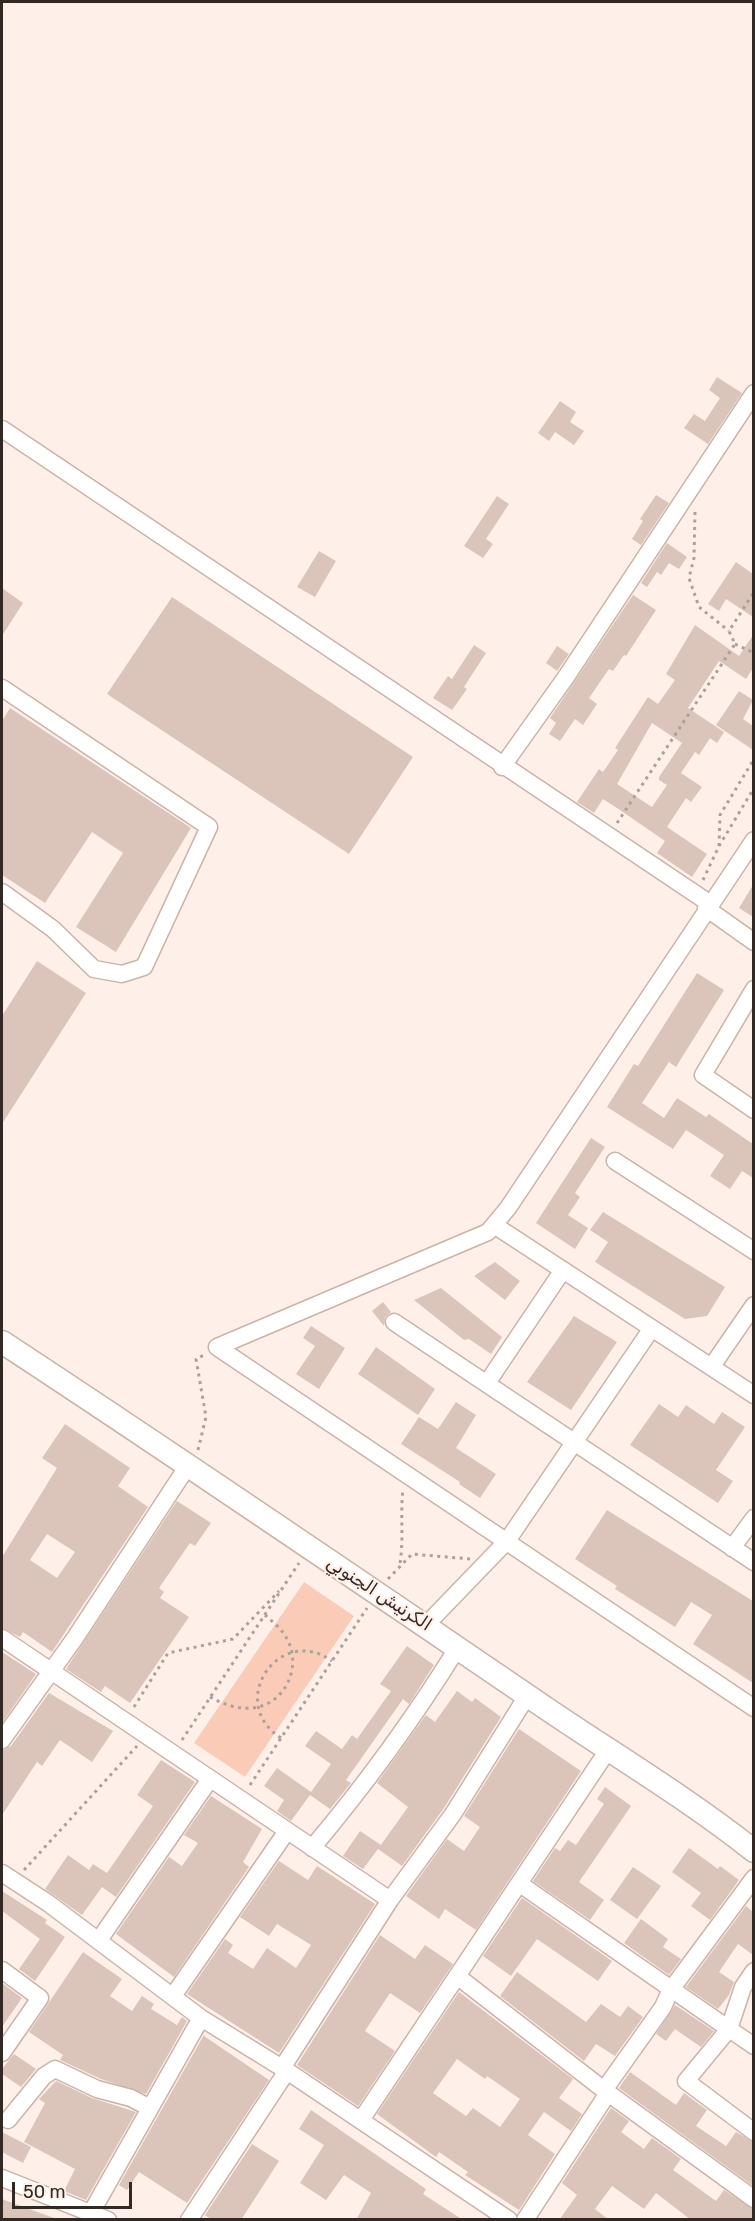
<!DOCTYPE html>
<html>
<head>
<meta charset="utf-8">
<style>
  body { margin:0 }
  #map { position:relative; width:755px; height:2221px; overflow:hidden; background:#fef0e9; font-family:Rubik,sans-serif }
  canvas { display:block }
  .frame { position:absolute; inset:0; border:3px solid #322925; pointer-events:none }
  .scale { position:absolute; left:12px; top:2182px; width:120px; height:27px; box-sizing:border-box; border:3px solid #322925; border-top:0; padding-left:8px; font-size:18px; line-height:21px; white-space:nowrap; color:#322925; -webkit-text-stroke:4px #fef0e9; paint-order:stroke }
</style>
</head>
<body>
<div id="map">
<canvas width="755" height="2221"></canvas>
<div class="frame"></div>
<div class="scale">50 m</div>
</div>
<script>
const ctx = document.querySelector('canvas').getContext('2d');
ctx.lineJoin = 'round';
function fillPath(path, color) { ctx.fillStyle = color; ctx.fill(path, 'evenodd'); }
function stroke(path, color, width, dash) { ctx.strokeStyle = color; ctx.lineWidth = width; ctx.lineCap = dash ? 'butt' : 'round'; ctx.setLineDash(dash || []); ctx.stroke(path); }
function label(font, color, halo, rows, align = 'center') {
  ctx.font = font + ' Rubik,"Noto Naskh Arabic",sans-serif'; ctx.lineWidth = 4.5; ctx.setLineDash([]); ctx.textBaseline = 'middle'; ctx.strokeStyle = halo; ctx.fillStyle = color; for (const [text, x, y, turn = 0] of rows) {
    ctx.save(); ctx.translate(x, y); ctx.rotate((+turn || 0) * Math.PI / 180); ctx.textAlign = isNaN(turn) ? turn : align; if (halo) ctx.strokeText(text, 0, 0); ctx.fillText(text, 0, 0); ctx.restore();
  }
}
fillPath(new Path2D(`
  M 304,1582 L 354,1616 L 245,1777 L 194,1743 Z`), '#faccb7');
fillPath(new Path2D(`
  M 717,377 L 742,393 L 708,444 L 684,428 L 694,414 L 705,421 L 720,398 L 709,390 Z
  M 560,401 L 576,412 L 570,422 L 584,431 L 574,445 L 555,432 L 549,441 L 538,433 Z
  M 656,495 L 669,503 L 641,545 L 632,539 L 643,521 L 640,519 Z
  M 497,496 L 509,504 L 486,539 L 493,544 L 483,558 L 464,546 Z
  M 667,543 L 687,557 L 679,569 L 669,563 L 661,575 L 657,572 L 647,587 L 641,583 Z
  M 319,551 L 336,561 L 315,597 L 297,587 Z
  M 736,562 L 753,574 L 753,617 L 726,599 L 719,611 L 708,604 Z
  M 2,588 L 23,603 L 2,636 Z
  M 633,595 L 656,610 L 626,656 L 624,655 L 613,671 L 609,669 L 589,698 L 597,704 L 583,725 L 575,719 L 560,741 L 549,734 L 556,723 L 550,718 Z
  M 172,597 L 413,757 L 349,854 L 107,694 Z
  M 695,625 L 739,656 L 753,635 L 753,668 L 746,679 L 719,661 L 688,708 L 724,732 L 717,743 L 710,738 L 699,755 L 695,752 L 681,773 L 702,787 L 691,802 L 686,798 L 667,827 L 707,854 L 692,877 L 657,853 L 665,841 L 617,808 L 603,799 L 594,813 L 577,802 L 599,769 L 603,772 L 618,750 L 615,748 L 648,697 L 658,704 L 675,680 L 666,674 ZM 652,723 L 682,743 L 659,777 L 659,780 L 667,785 L 652,807 L 617,784 Z
  M 474,645 L 486,653 L 464,687 L 467,689 L 452,710 L 433,698 L 448,676 L 452,679 Z
  M 557,646 L 569,654 L 557,671 L 546,663 Z
  M 739,691 L 753,700 L 743,719 L 753,726 L 753,750 L 716,725 Z
  M 10,708 L 191,828 L 116,952 L 76,927 L 123,853 L 92,832 L 45,903 L 2,875 L 2,721 Z
  M 753,885 L 753,917 L 739,908 Z
  M 37,961 L 86,993 L 2,1124 L 2,1016 Z
  M 697,973 L 724,990 L 676,1067 L 669,1062 L 642,1103 L 664,1118 L 677,1098 L 706,1117 L 709,1114 L 753,1144 L 753,1178 L 742,1171 L 730,1189 L 710,1176 L 724,1155 L 686,1130 L 673,1149 L 607,1107 L 634,1064 L 638,1066 Z
  M 591,1138 L 605,1147 L 575,1193 L 580,1197 L 568,1215 L 588,1228 L 575,1249 L 536,1223 Z
  M 603,1212 L 725,1287 L 707,1316 L 685,1319 L 595,1262 L 608,1242 L 590,1230 Z
  M 495,1262 L 520,1281 L 505,1300 L 474,1276 Z
  M 441,1288 L 502,1337 L 491,1354 L 469,1339 L 464,1340 L 414,1300 Z
  M 383,1302 L 391,1312 L 385,1317 L 384,1326 L 372,1311 Z
  M 574,1316 L 617,1342 L 571,1410 L 527,1382 Z
  M 311,1326 L 345,1348 L 319,1389 L 296,1374 L 315,1346 L 303,1338 Z
  M 376,1347 L 435,1389 L 418,1415 L 358,1374 Z
  M 456,1402 L 476,1415 L 456,1448 L 496,1474 L 480,1498 L 459,1484 L 460,1482 L 401,1444 L 419,1417 L 438,1429 Z
  M 659,1404 L 678,1417 L 686,1405 L 714,1424 L 722,1412 L 745,1427 L 716,1470 L 733,1481 L 718,1503 L 630,1445 Z
  M 65,1424 L 130,1468 L 118,1486 L 148,1507 L 52,1652 L 23,1632 L 20,1637 L 2,1628 L 2,1557 L 57,1468 L 42,1458 ZM 47,1534 L 75,1552 L 57,1578 L 30,1560 Z
  M 177,1501 L 211,1523 L 195,1546 L 190,1543 L 159,1588 L 164,1592 L 160,1598 L 189,1617 L 130,1703 L 105,1686 L 101,1692 L 66,1669 Z
  M 607,1510 L 753,1601 L 753,1683 L 693,1644 L 712,1615 L 691,1602 L 675,1627 L 615,1589 L 617,1586 L 575,1559 Z
  M 407,1646 L 434,1665 L 409,1704 L 403,1699 L 346,1780 L 351,1783 L 343,1793 L 330,1809 L 310,1795 L 291,1821 L 277,1811 L 284,1800 L 264,1786 L 277,1768 L 311,1792 L 331,1764 L 305,1746 L 316,1731 L 342,1749 L 352,1735 L 357,1739 L 391,1691 L 380,1684 Z
  M 2,1652 L 36,1674 L 2,1723 Z
  M 457,1691 L 472,1702 L 475,1698 L 501,1717 L 444,1808 L 402,1866 L 378,1849 L 408,1807 L 377,1783 L 426,1715 L 435,1722 Z
  M 49,1693 L 113,1731 L 92,1762 L 60,1740 L 42,1766 L 37,1762 L 2,1815 L 2,1750 L 11,1746 Z
  M 519,1729 L 581,1771 L 476,1930 L 445,1909 L 439,1919 L 406,1896 L 447,1839 L 464,1851 L 480,1827 L 464,1816 Z
  M 161,1760 L 195,1782 L 116,1897 L 102,1887 L 82,1915 L 45,1889 L 68,1855 L 89,1870 L 93,1864 L 107,1873 L 153,1806 L 137,1795 Z
  M 605,1787 L 631,1806 L 579,1882 L 604,1900 L 590,1920 L 533,1881 L 555,1848 L 560,1851 L 568,1840 L 576,1845 L 604,1804 L 597,1799 Z
  M 211,1796 L 262,1829 L 243,1862 L 249,1867 L 174,1977 L 116,1934 L 169,1857 L 182,1866 L 198,1843 L 184,1835 Z
  M 360,1831 L 381,1845 L 363,1869 L 343,1856 Z
  M 689,1848 L 718,1869 L 720,1866 L 739,1880 L 710,1920 L 691,1906 L 701,1893 L 672,1872 Z
  M 279,1861 L 308,1880 L 317,1866 L 375,1904 L 279,2053 L 187,1994 L 225,1939 L 233,1945 L 228,1953 L 253,1969 L 267,1948 L 296,1968 L 311,1945 L 277,1924 L 269,1936 L 240,1917 Z
  M 633,1867 L 661,1886 L 637,1919 L 610,1900 Z
  M 2,1891 L 47,1920 L 45,1923 L 65,1937 L 35,1981 L 19,1969 L 40,1939 L 2,1911 Z
  M 522,1898 L 612,1961 L 598,1981 L 537,1939 L 511,1976 L 483,1956 Z
  M 746,1906 L 753,1912 L 753,1955 L 738,1944 L 719,1972 L 734,1982 L 729,1995 L 718,2009 L 686,1987 Z
  M 641,1919 L 668,1939 L 663,1947 L 681,1959 L 669,1975 L 624,1943 Z
  M 380,1935 L 415,1959 L 425,1945 L 453,1964 L 420,2013 L 390,1993 L 365,2031 L 395,2051 L 358,2106 L 297,2065 Z
  M 83,1952 L 122,1979 L 110,1996 L 132,2011 L 142,1996 L 154,2004 L 151,2009 L 177,2025 L 182,2017 L 187,2021 L 146,2094 L 101,2079 L 60,2060 L 63,2055 L 29,2032 Z
  M 517,1972 L 586,2022 L 601,2004 L 620,2017 L 628,2006 L 643,2017 L 615,2056 L 596,2044 L 584,2061 L 500,1996 Z
  M 2,1983 L 22,1998 L 2,2027 Z
  M 459,1992 L 573,2079 L 559,2098 L 582,2114 L 571,2131 L 544,2112 L 528,2135 L 555,2154 L 519,2210 L 465,2175 L 468,2172 L 439,2152 L 436,2157 L 377,2114 ZM 457,2059 L 485,2079 L 487,2076 L 520,2099 L 500,2127 L 473,2108 L 466,2116 L 433,2093 Z
  M 675,2005 L 714,2031 L 701,2047 L 675,2029 L 666,2041 L 656,2034 Z
  M 205,2033 L 204,2036 L 269,2080 L 187,2203 L 139,2172 L 127,2190 L 119,2185 Z
  M 14,2054 L 36,2069 L 21,2087 L 2,2074 L 2,2069 Z
  M 630,2072 L 676,2105 L 684,2093 L 707,2110 L 696,2126 L 726,2146 L 736,2132 L 753,2142 L 753,2186 L 619,2088 Z
  M 56,2081 L 92,2098 L 136,2112 L 86,2200 L 64,2191 L 75,2169 L 24,2142 L 45,2103 L 39,2099 Z
  M 611,2108 L 629,2121 L 621,2132 L 644,2149 L 652,2138 L 681,2159 L 673,2170 L 716,2201 L 724,2190 L 753,2209 L 753,2220 L 691,2220 L 656,2193 L 644,2209 L 612,2186 L 595,2209 L 609,2220 L 559,2220 L 577,2195 L 562,2183 Z
  M 311,2110 L 426,2189 L 423,2194 L 463,2220 L 356,2220 L 371,2193 L 344,2175 L 326,2200 L 300,2183 L 324,2145 L 299,2129 Z
  M 2,2132 L 31,2147 L 23,2163 L 2,2152 Z
  M 252,2144 L 279,2161 L 241,2220 L 212,2220 L 205,2215 Z
  M 2,2199 L 54,2218 L 53,2220 L 2,2220 Z`), '#dbc4b9');
const minor = new Path2D(`
  M 2,429 L 709,903
  M 2,688 L 209,827 L 144,967 L 122,974 L 94,969 L 53,929 L 2,892
  M 502,767 L 566,677 L 754,393
  M 706,908 L 754,942
  M 754,989 L 703,1075 L 754,1110
  M 615,1161 L 754,1251
  M 494,1225 L 754,1395
  M 394,1322 L 754,1562
  M 217,1347 L 488,1232 L 508,1208 L 754,840
  M 217,1347 L 754,1708
  M 712,1366 L 754,1305
  M 487,1383 L 563,1270
  M 732,1548 L 754,1518
  M 426,1625 L 507,1541 L 652,1328
  M 2,1638 L 390,1900
  M 2,1740 L 75,1638 L 187,1467
  M 312,1848 C 366,1784 414,1718 458,1647
  M 2,1873 L 48,1903 L 201,2018 L 287,2071 L 509,2220
  M 520,1884 L 729,2029 L 686,2081 L 754,2132
  M 99,1940 L 210,1779
  M 2,1970 L 40,1998 L 2,2053
  M 754,1971 L 743,1987 L 729,2029 L 754,2046
  M 457,1976 L 604,2090 L 754,2199
  M 173,1996 L 287,1831
  M 282,2068 L 390,1900 L 453,1814 L 527,1696
  M 604,2090 L 663,2007 L 670,1991 L 754,1878
  M 8,2120 L 44,2076 L 55,2069 L 97,2089 L 131,2098 L 150,2108
  M 361,2120 L 608,1750
  M 2,2178 L 108,2220
  M 91,2213 L 201,2018
  M 189,2220 L 287,2071
  M 525,2220 L 608,2093`);
const secondary = new Path2D(`
  M 2,1342 C 179,1458 353,1577 528,1696 C 603,1748 682,1794 754,1851`);
stroke(minor, '#cab3a8', 19);
stroke(secondary, '#cab3a8', 25);
stroke(new Path2D(`
  M 695,512 L 694,558 L 689,578 L 699,607 L 729,631
  M 735,644 L 754,653
  M 617,823 L 735,644 L 729,631 L 754,592
  M 719,846 L 720,815 L 754,759
  M 703,880 L 719,846 L 754,788
  M 198,1450 L 206,1417 L 196,1359 L 204,1355
  M 400,1563 C 404,1538 400,1514 403,1489
  M 388,1579 L 412,1554 L 470,1559
  M 210,1697 C 223,1704 236,1709 250,1708 C 284,1707 303,1667 287,1639 C 282,1629 273,1622 265,1615
  M 134,1707 L 168,1653 L 233,1639 L 279,1591
  M 281,1738 C 225,1702 280,1623 332,1661
  M 182,1740 L 299,1563
  M 250,1785 L 367,1608
  M 24,1870 L 137,1746`), '#aca09a', 3, [3, 4.5]);
stroke(minor, '#fff', 16);
stroke(secondary, '#fff', 22);
label('18px', '#322925', '#fef0e9', [
  ["الكرنيش الجنوبي",379,1594,33]
]);
</script>
</body>
</html>
